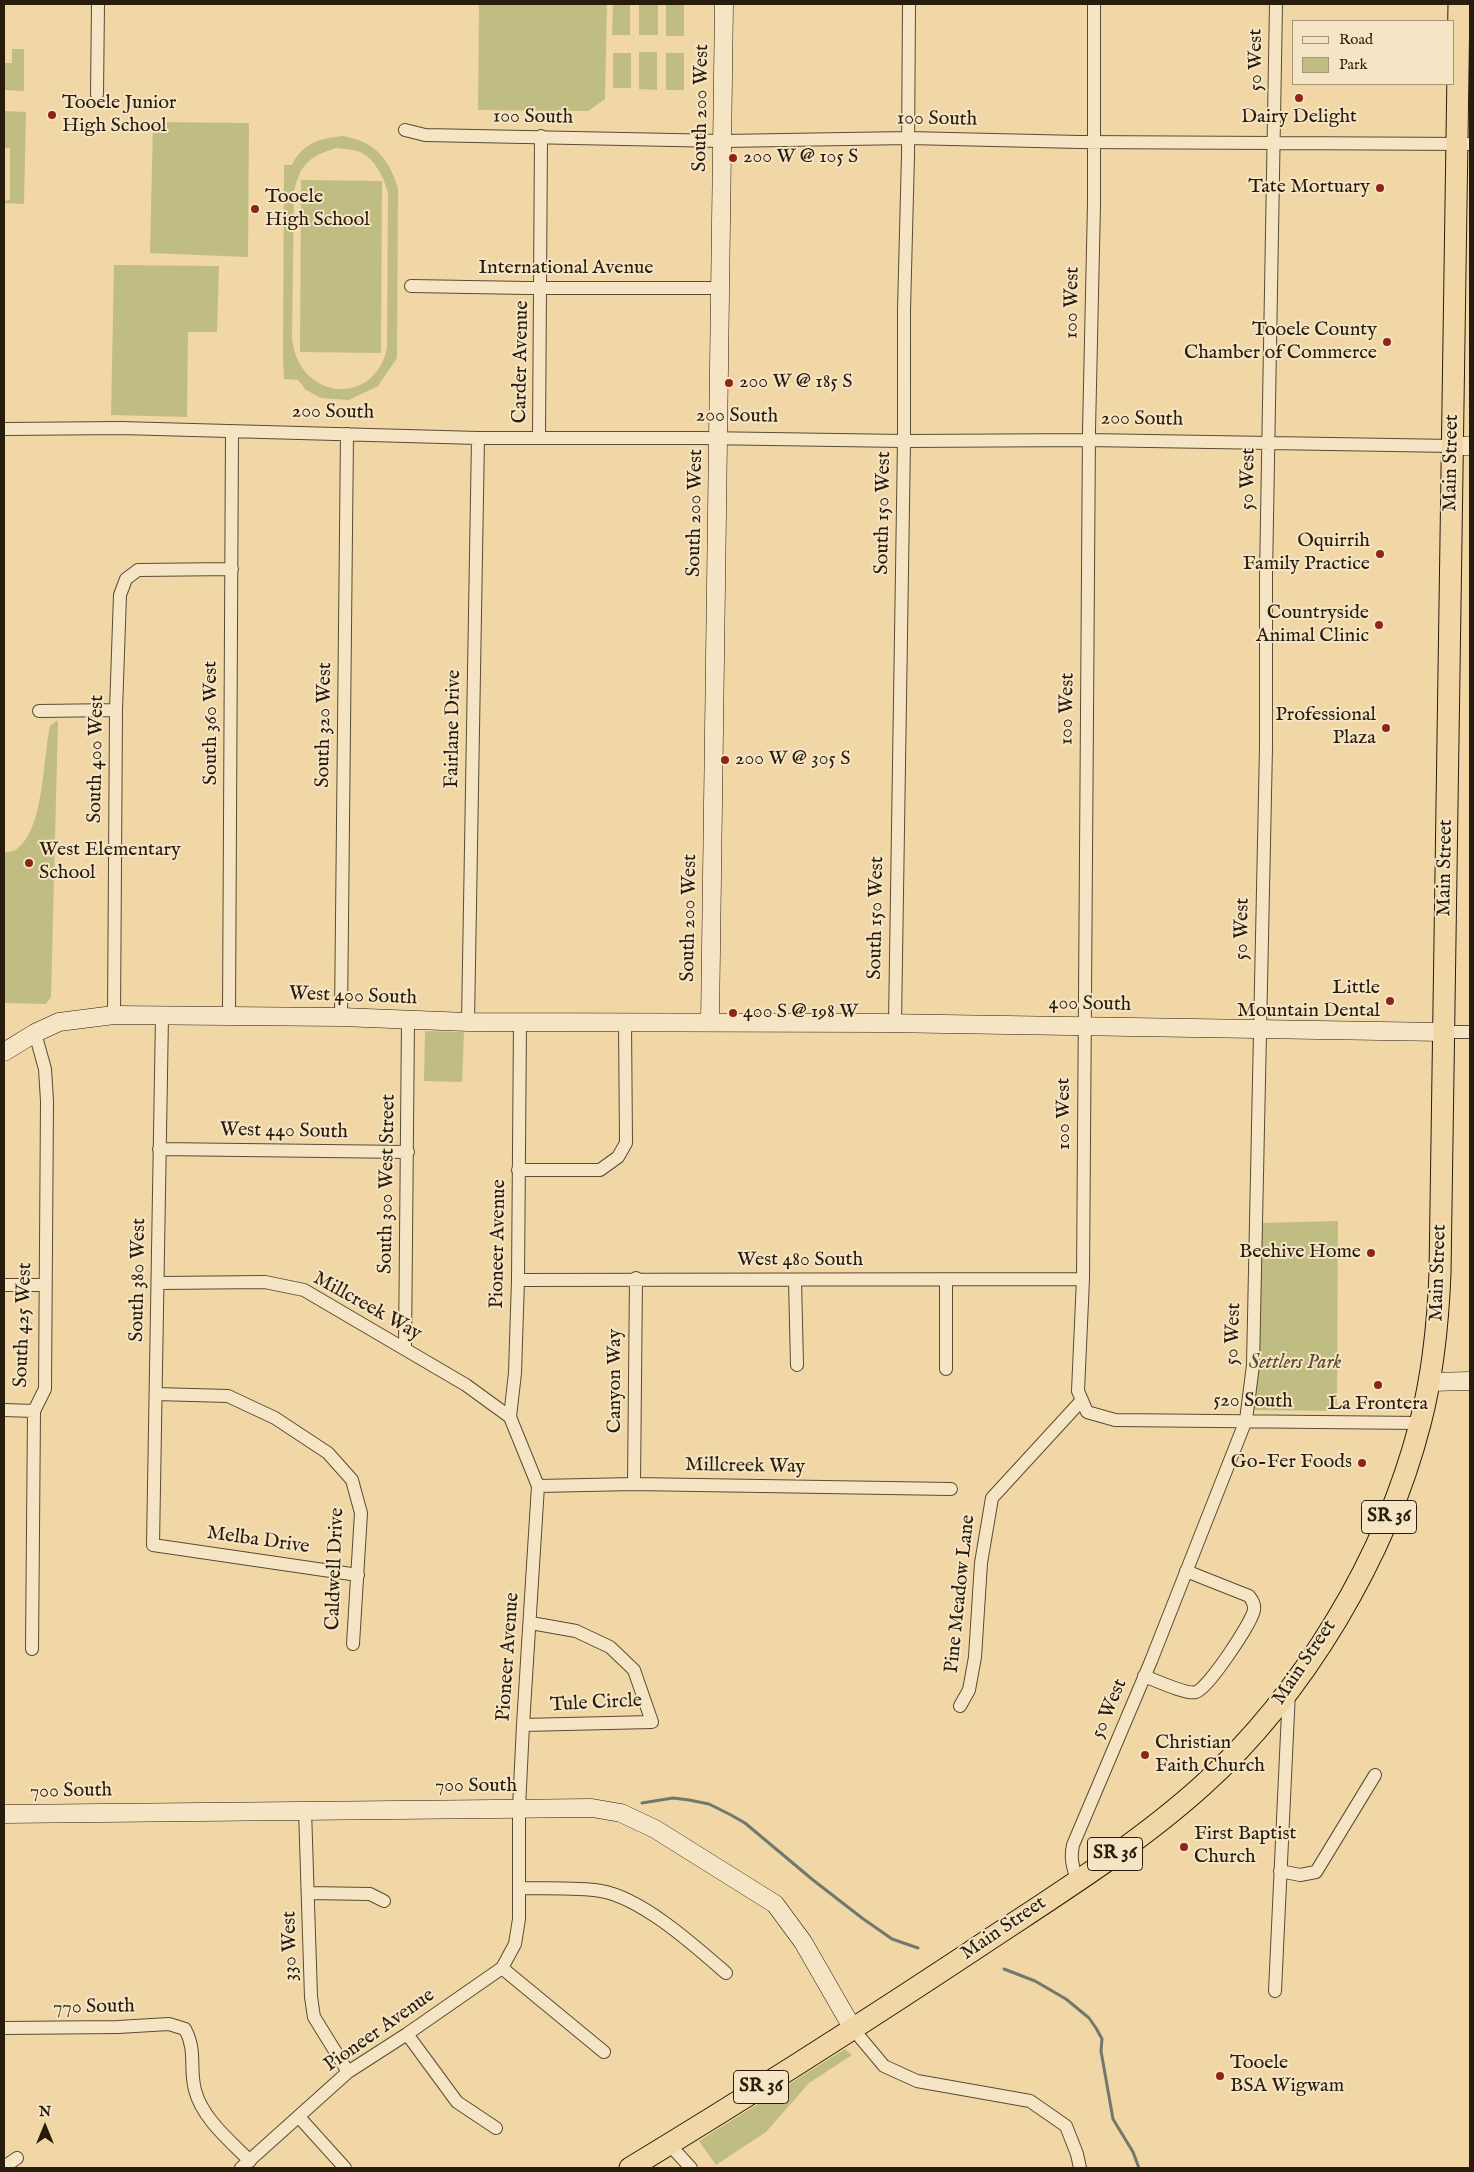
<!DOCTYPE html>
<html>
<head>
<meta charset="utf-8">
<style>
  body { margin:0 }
  #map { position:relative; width:1474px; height:2172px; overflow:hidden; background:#f1d7a6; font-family:"IM FELL English",serif }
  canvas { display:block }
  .frame { position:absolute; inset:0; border:5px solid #281c0c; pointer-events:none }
  .legend { position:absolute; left:1292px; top:20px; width:162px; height:65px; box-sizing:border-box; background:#f6e5c5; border:1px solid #a4957b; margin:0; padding:6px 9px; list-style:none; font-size:15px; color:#281c0c }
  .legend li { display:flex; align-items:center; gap:10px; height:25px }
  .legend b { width:25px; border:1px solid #a4957b }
  .north { position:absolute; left:20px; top:2102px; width:50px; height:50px; -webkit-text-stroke:4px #f6e5c5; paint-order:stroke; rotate:0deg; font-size:14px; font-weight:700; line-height:20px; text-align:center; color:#281c0c }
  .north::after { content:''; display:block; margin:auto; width:18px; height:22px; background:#281c0c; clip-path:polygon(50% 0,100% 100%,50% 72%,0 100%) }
</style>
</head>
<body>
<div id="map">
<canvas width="1474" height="2172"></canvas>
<div class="frame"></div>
<ul class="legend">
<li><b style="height:6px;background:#f6e5c5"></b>Road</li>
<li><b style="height:14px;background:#c0bd82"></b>Park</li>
</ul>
<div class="north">N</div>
</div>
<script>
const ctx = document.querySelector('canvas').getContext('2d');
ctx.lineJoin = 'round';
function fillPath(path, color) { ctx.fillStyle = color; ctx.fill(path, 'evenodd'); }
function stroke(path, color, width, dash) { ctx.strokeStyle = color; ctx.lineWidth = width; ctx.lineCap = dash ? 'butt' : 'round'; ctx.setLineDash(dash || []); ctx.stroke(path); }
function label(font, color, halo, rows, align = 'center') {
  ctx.font = font + ' "IM FELL English",serif'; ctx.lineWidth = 4; ctx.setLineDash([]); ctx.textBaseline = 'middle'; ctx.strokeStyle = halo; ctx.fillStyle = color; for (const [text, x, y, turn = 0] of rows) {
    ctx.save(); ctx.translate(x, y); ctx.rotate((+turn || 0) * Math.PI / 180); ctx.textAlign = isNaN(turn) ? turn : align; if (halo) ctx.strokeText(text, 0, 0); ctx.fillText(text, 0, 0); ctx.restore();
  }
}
fillPath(new Path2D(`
  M 479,4 L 607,4 L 605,99 L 588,111 L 478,110 Z
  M 613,4 L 630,4 L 630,35 L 612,35 Z
  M 639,4 L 658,4 L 658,35 L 639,35 Z
  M 666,4 L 684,4 L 684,36 L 666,36 Z
  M 12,49 L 24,49 L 24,91 L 4,90 L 4,63 L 12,63 Z
  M 639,52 L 657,52 L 657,90 L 639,89 Z
  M 613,53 L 631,53 L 631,88 L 613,88 Z
  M 666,53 L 684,53 L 684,90 L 666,90 Z
  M 4,111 L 26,112 L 24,204 L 4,203 L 4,201 L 10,200 L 10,148 L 4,148 Z
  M 153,122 L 249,123 L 248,257 L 150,253 Z
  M 343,136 C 375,142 388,157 398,188 L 397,358 L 378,386 L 349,400 L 321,398 L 306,390 L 298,380 L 284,379 L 283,358 L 284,165 L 292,165 C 302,143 321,138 343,136 ZM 336,148 C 343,149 353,149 360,152 C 375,159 384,178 388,193 L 387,348 C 375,407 298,401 292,338 L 294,191 C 301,163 309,157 336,148 Z
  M 301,180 L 382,181 L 381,353 L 300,352 Z
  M 114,265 L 219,266 L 217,332 L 188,332 L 187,417 L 111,415 Z
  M 58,720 L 51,997 L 46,1004 L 4,1003 L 4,853 C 8,852 15,851 18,848 C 44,828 43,757 50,726 Z
  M 425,1031 L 464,1032 L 462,1082 L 424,1081 Z
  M 1338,1221 L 1337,1411 L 1251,1410 L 1259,1223 Z
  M 845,2049 L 852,2055 L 809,2083 L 766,2132 L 716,2165 L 699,2141 Z`), '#c0bd82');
stroke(new Path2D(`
  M 642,1803 L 673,1798 L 689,1800 L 709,1804 L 731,1815 L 745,1823 L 813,1880 L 862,1918 L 892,1939 L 918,1948
  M 1004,1969 L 1035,1981 L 1066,1999 L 1089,2018 L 1096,2028 L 1102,2039 L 1101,2051 L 1113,2119 L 1133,2152 L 1139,2168`), '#6f796f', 3);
const street = new Path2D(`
  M 1094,4 L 1094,204 L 1089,430 L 1083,1279 L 1078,1391 L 1087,1412 L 1115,1420 L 1420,1423
  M 97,94 L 98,4
  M 405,130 L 425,135 L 723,141 L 908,138 L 1079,142 L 1470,144
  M 411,286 L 527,288 L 721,288
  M 4,429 L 121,428 L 478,438 L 702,438 L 904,441 L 1089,440 L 1452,446
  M 539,437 L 541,136
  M 39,711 L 116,710
  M 114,1015 L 116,710 L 120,595 L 126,579 L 138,570 L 232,569
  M 229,1015 L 232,432
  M 162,1016 L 153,1545 L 358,1575
  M 341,1017 L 347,434
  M 468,1022 L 478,438
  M 895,1023 L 904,441 L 904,310 L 908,155 L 909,4
  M 1443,1032 L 1470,1032
  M 159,1149 L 408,1152
  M 518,1170 L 600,1170 L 618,1157 L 626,1143 L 625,1023
  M 518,1280 L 1083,1279
  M 795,1280 L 797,1365
  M 946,1280 L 946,1369
  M 158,1283 L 265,1282 L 304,1290 L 466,1385 L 510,1417
  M 4,1285 L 44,1285
  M 405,1349 L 408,1020
  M 156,1394 L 228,1396 L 275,1418 L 328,1453 L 352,1480 L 361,1513 L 353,1644
  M 4,1410 L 34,1411
  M 634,1484 L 636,1278
  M 538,1486 L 634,1484 L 951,1489
  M 32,1649 L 34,1411 L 45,1389 L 47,1101 L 45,1069 L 35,1033
  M 1144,1676 C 1155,1680 1187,1695 1196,1692 C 1208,1689 1252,1622 1254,1610 C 1255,1604 1252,1600 1249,1596 L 1186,1571
  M 960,1706 L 969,1690 L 975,1657 L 981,1563 L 992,1498 L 1082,1400
  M 523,1725 L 652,1722 L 634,1670 L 610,1647 L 576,1631 L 531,1623
  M 305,1810 L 311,1997 L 314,2017 L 348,2072
  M 1280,1871 L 1300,1875 L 1316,1872 L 1375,1775
  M 1077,1880 C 1073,1867 1070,1859 1073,1845 L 1151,1661 L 1246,1420 L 1253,1365 L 1266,747 L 1266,575 L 1276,4
  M 520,1888 C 546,1889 576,1887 601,1891 C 642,1898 695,1946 726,1973
  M 309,1893 L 370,1894 L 384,1901
  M 502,1968 L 604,2052
  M 1275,1991 L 1289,1691
  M 4,2028 L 118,2027 L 169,2024 L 185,2029 C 197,2051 189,2068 195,2090 C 202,2118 230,2141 250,2161
  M 853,2029 L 884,2066 L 917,2081 L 1030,2101 L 1066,2126 L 1077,2154 L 1080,2168
  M 407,2034 L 457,2102 L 496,2128
  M 299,2117 L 345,2168
  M 669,2144 L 691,2168
  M 4,2167 L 17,2158
  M 241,2168 L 348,2072 L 407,2034 L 502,1968 L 515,1944 L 519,1919 L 519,1808 L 523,1725 L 538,1486 L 510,1417 L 515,1373 L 518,1280 L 520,1021`);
const secondary = new Path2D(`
  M 1452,446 L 1470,446
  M 710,1022 L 724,4
  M 4,1052 L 35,1033 L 59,1022 L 114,1015 L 341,1017 L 468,1022 L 882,1023 L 1443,1032
  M 1430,1382 L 1470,1381
  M 4,1814 L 592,1808 L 621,1813 L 655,1829 L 775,1904 L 803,1942 L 853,2029`);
const highway = new Path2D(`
  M 630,2168 C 744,2099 857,2027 969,1953 C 1048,1900 1132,1849 1202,1786 C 1304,1694 1386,1556 1420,1424 C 1433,1374 1438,1324 1440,1273 L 1459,4`);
stroke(street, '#5a4b32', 14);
stroke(secondary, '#281c0c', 19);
stroke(highway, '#281c0c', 23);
stroke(street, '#f6e5c5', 12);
stroke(secondary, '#f6e5c5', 18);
stroke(highway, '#f1d7a6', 21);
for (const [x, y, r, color] of [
  [1299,98,5,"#8f2418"],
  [52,115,5,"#8f2418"],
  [733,158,5,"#8f2418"],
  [1380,188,5,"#8f2418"],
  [255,209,5,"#8f2418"],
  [1387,342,5,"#8f2418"],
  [729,383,5,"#8f2418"],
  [1380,554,5,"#8f2418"],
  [1379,625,5,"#8f2418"],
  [1386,728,5,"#8f2418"],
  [725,760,5,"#8f2418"],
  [29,863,5,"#8f2418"],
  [1390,1001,5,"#8f2418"],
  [733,1013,5,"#8f2418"],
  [1371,1253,5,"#8f2418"],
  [1378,1385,5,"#8f2418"],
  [1362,1463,5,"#8f2418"],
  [1145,1755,5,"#8f2418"],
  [1184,1847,5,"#8f2418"],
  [1220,2076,5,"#8f2418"]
]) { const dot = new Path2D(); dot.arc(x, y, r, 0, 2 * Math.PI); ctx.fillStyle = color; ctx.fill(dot); stroke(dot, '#f6e5c5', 2); }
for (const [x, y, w] of [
  [1389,1517,55],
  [1115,1854,55],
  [761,2087,55]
]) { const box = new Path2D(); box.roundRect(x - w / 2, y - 16.5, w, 33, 4); ctx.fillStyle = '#f6e5c5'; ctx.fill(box); stroke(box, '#281c0c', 1); }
label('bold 19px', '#281c0c', null, [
  ["SR 36",1389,1517],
  ["SR 36",1115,1854],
  ["SR 36",761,2087]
]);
label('20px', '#281c0c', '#f6e5c5', [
  ["50 West",1257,60,-90],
  ["South 200 West",702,108,-89],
  ["100 South",533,118,1],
  ["100 South",937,120,1],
  ["International Avenue",566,269],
  ["100 West",1073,303,-89],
  ["Carder Avenue",522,362,-89],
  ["200 South",333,413,1],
  ["200 South",737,417,1],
  ["200 South",1142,420,1],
  ["Main Street",1452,463,-89],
  ["50 West",1249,479,-89],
  ["South 200 West",696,513,-89],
  ["South 150 West",884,513,-89],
  ["100 West",1068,709,-89],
  ["South 360 West",212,723,-90],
  ["South 320 West",325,725,-89],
  ["Fairlane Drive",454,729,-89],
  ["South 400 West",97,759,-89],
  ["Main Street",1446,868,-89],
  ["South 200 West",690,918,-89],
  ["South 150 West",877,918,-89],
  ["50 West",1243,929,-89],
  ["West 400 South",353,997,2],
  ["400 South",1090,1005,1],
  ["100 West",1065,1114,-90],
  ["West 440 South",284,1132,1],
  ["South 300 West Street",388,1184,-89],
  ["Pioneer Avenue",499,1244,-89],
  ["West 480 South",800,1261],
  ["Main Street",1439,1273,-88],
  ["South 380 West",139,1280,-89],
  ["Millcreek Way",367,1307,29],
  ["South 425 West",24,1325,-88],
  ["50 West",1234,1334,-88],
  ["Canyon Way",616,1381,-90],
  ["520 South",1253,1402,1],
  ["Millcreek Way",745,1467,1],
  ["Melba Drive",258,1541,8],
  ["Caldwell Drive",336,1569,-88],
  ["Pine Meadow Lane",961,1594,-84],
  ["Pioneer Avenue",509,1657,-86],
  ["Main Street",1305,1663,-56],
  ["Tule Circle",596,1704,-3],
  ["50 West",1110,1709,-67],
  ["700 South",476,1787],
  ["700 South",71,1792,-1],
  ["Main Street",1004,1929,-34],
  ["330 West",291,1946,-91],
  ["770 South",94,2008,-1],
  ["Pioneer Avenue",380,2031,-35]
]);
label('20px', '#281c0c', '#f6e5c5', [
  ["Tooele Junior",62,104],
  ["High School",62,127],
  ["Dairy Delight",1299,118,"center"],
  ["200 W @ 105 S",743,158],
  ["Tate Mortuary",1370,188,"right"],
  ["Tooele",265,198],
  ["High School",265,221],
  ["Tooele County",1377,331,"right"],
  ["Chamber of Commerce",1377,354,"right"],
  ["200 W @ 185 S",739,383],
  ["Oquirrih",1370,542,"right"],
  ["Family Practice",1370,565,"right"],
  ["Countryside",1369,614,"right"],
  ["Animal Clinic",1369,637,"right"],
  ["Professional",1376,716,"right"],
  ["Plaza",1376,739,"right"],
  ["200 W @ 305 S",735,760],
  ["West Elementary",39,851],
  ["School",39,874],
  ["Little",1380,989,"right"],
  ["Mountain Dental",1380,1012,"right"],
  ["400 S @ 198 W",743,1013],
  ["Beehive Home",1361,1253,"right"],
  ["La Frontera",1378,1405,"center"],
  ["Go-Fer Foods",1352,1463,"right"],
  ["Christian",1155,1744],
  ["Faith Church",1155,1767],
  ["First Baptist",1194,1835],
  ["Church",1194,1858],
  ["Tooele",1230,2064],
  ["BSA Wigwam",1230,2087]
], 'left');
label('italic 20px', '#564c2f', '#f6e5c5', [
  ["Settlers Park",1295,1364]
]);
</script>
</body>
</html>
